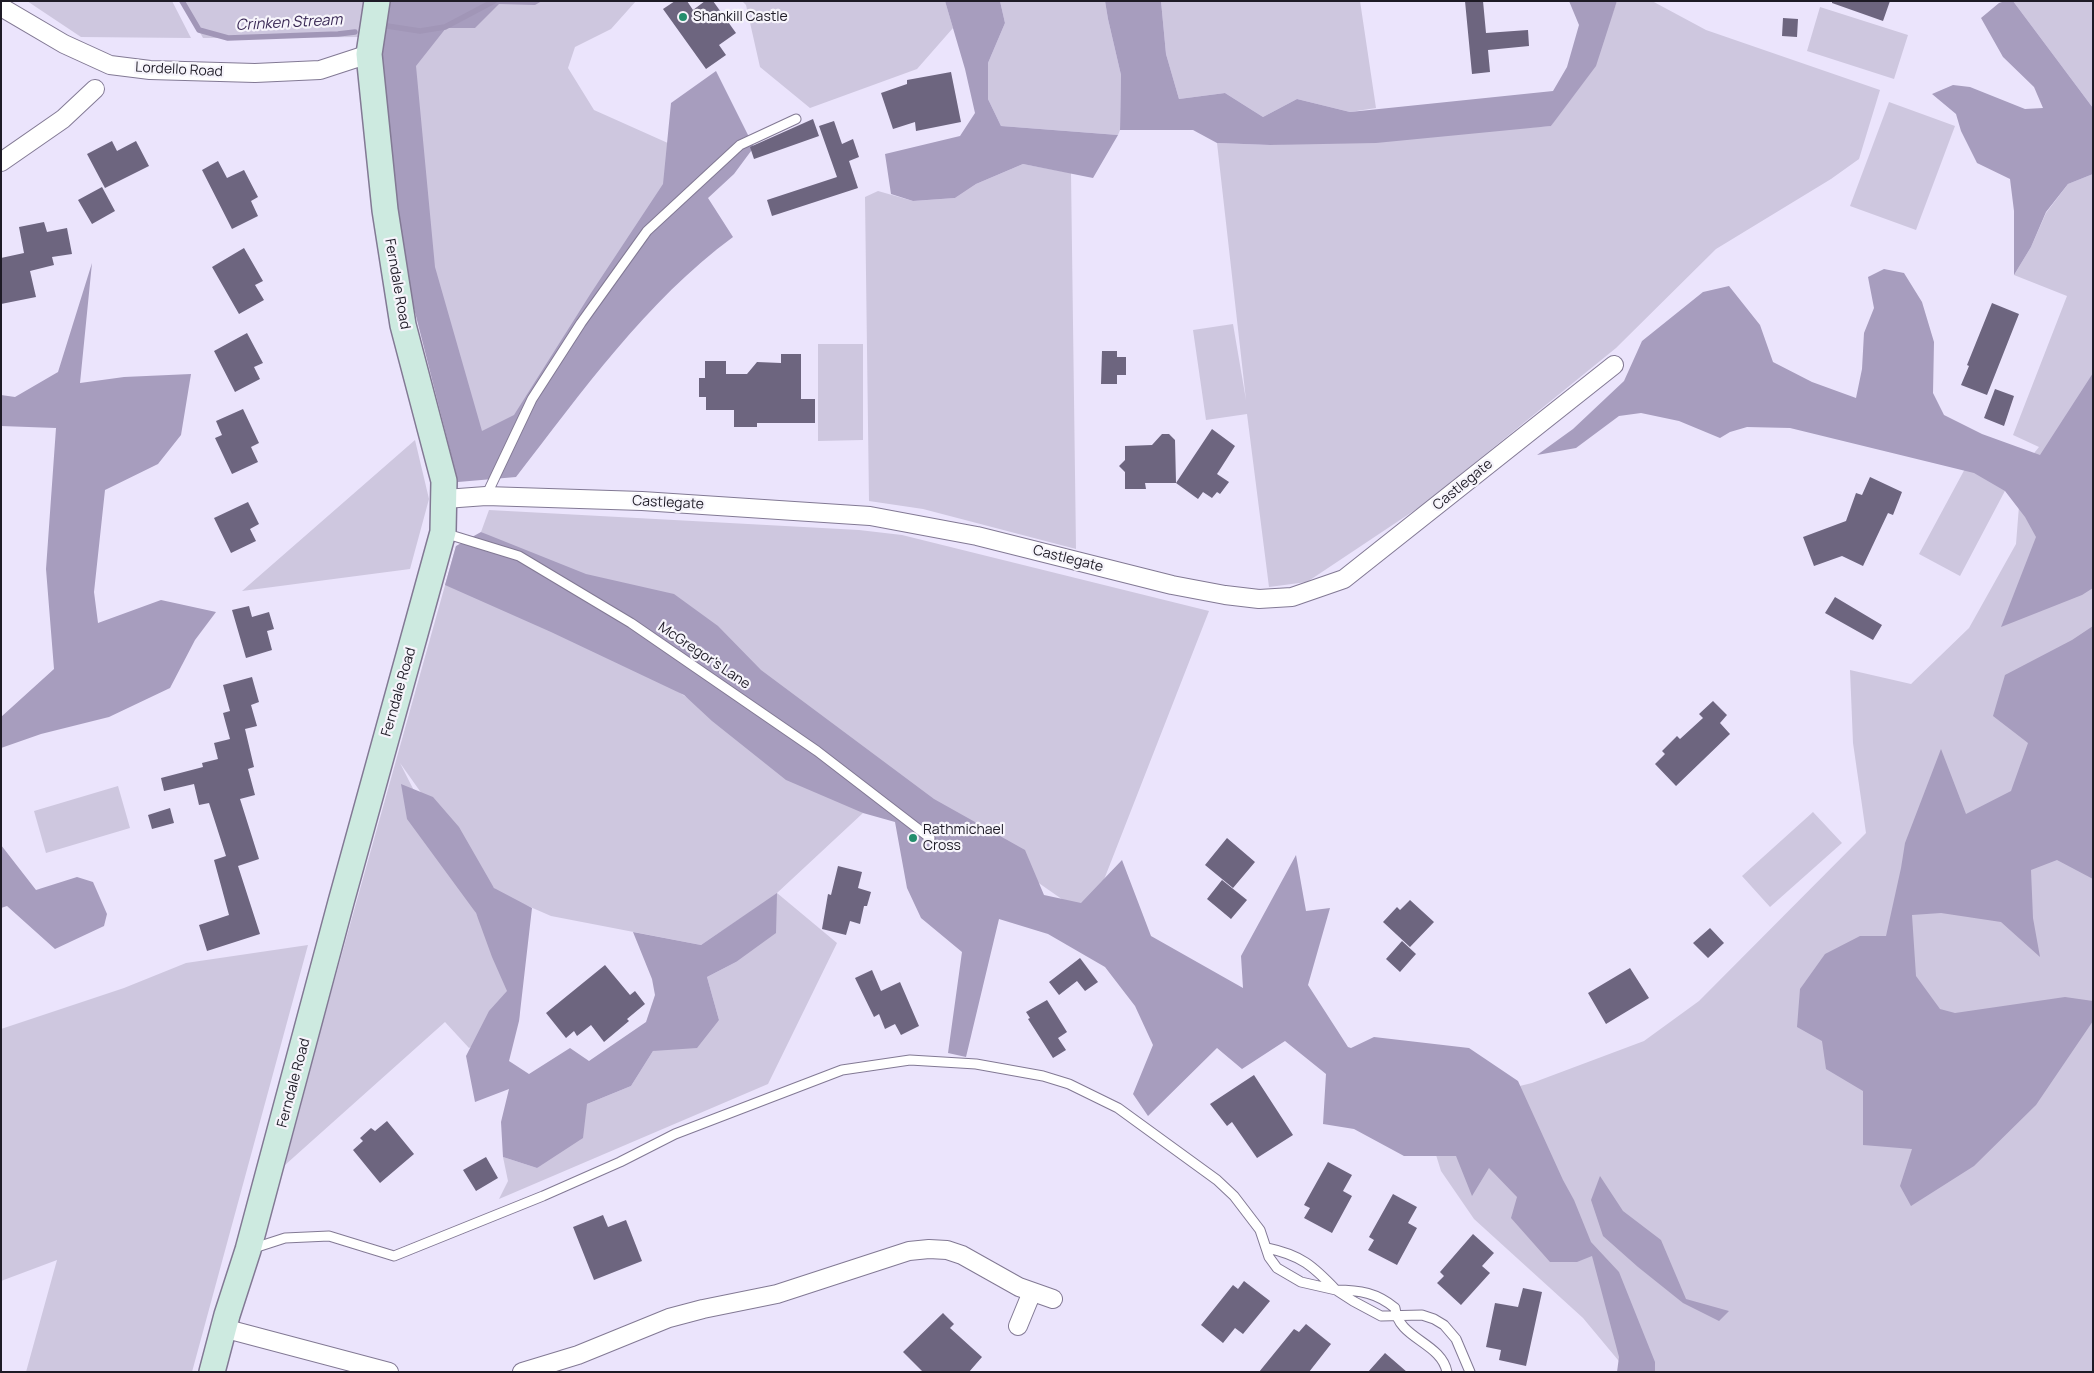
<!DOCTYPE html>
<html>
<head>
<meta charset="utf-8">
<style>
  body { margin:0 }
  #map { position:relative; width:2094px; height:1373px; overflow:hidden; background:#ebe4fc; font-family:Manrope,sans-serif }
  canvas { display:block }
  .frame { position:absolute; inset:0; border:2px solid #1e1b26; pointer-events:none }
</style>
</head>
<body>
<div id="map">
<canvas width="2094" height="1373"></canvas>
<div class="frame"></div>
</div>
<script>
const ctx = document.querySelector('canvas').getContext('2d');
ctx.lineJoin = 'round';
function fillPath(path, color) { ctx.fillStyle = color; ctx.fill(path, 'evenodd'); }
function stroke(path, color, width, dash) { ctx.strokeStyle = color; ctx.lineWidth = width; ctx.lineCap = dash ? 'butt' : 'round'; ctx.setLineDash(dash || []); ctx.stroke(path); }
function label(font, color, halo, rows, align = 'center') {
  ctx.font = font + ' Manrope,sans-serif'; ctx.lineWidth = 4.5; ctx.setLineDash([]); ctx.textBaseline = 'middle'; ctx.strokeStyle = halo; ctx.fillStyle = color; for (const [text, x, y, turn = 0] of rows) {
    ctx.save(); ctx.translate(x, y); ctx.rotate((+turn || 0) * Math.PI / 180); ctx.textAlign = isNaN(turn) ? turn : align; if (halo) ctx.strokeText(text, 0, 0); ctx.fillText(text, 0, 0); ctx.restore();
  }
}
fillPath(new Path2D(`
  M 27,1 L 172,1 L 191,38 L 81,37 Z
  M 183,1 L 367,1 L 362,37 L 203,38 Z
  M 410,1 L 636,1 L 611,29 L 575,47 L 568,68 L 594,110 L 679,148 L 642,261 L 487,479 L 415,253 Z
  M 742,1 L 945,1 L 953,28 L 917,69 L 810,108 L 760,67 L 746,5 Z
  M 1000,1 L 1105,1 L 1108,19 L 1121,75 L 1120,130 L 1118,135 L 1001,126 L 988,99 L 988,63 L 1005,23 Z
  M 1161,1 L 1360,1 L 1376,108 L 1350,112 L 1297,99 L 1263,117 L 1225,93 L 1179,99 L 1166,54 Z
  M 1617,1 L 1652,1 L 1706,30 L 1880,90 L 1859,159 L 1831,179 L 1716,249 L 1616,348 L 1424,504 L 1307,582 L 1269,587 L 1247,414 L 1206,420 L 1193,330 L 1233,324 L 1246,400 L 1217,143 L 1270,145 L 1551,126 L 1608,26 Z
  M 2013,1 L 2093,1 L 2093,108 Z
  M 1820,7 L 1908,35 L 1894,79 L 1807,51 Z
  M 1889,102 L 1955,126 L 1916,230 L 1850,206 Z
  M 1023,164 L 1071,173 L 1076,549 L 923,509 L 869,501 L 865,197 L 878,191 L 913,201 L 955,198 L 976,184 Z
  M 2093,174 L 2093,1372 L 1628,1372 L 1583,1318 L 1474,1219 L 1441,1171 L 1422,1110 L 1532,1083 L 1644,1041 L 1699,1001 L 1866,833 L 1853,743 L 1850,670 L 1911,684 L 1969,628 L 2016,544 L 2022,468 L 2039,447 L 2013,435 L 2067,296 L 2014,275 L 2031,247 L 2046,213 L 2068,184 Z
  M 818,344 L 863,344 L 863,440 L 818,441 Z
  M 415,440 L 429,499 L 410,569 L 242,591 Z
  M 1967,465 L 2007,487 L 1960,576 L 1919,554 Z
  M 489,510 L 859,530 L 902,535 L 1209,611 L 1089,918 L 737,673 L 481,532 Z
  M 456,546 L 863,813 L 777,893 L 837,943 L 768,1084 L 499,1199 L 508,1181 L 503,1157 L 537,1168 L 587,1104 L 631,1086 L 653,1051 L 719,1020 L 707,977 L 736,962 L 777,894 L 701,945 L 551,916 L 498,893 L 449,832 L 400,763 L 476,913 L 520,1010 L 519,1021 L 469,1048 L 445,1022 L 285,1165 L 322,1025 Z
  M 118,786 L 130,828 L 46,853 L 34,811 Z
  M 1813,812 L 1842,843 L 1770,907 L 1742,876 Z
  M 308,945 L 192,1372 L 26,1372 L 57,1260 L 1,1281 L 1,1029 L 124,988 L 186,963 Z`), '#cec7df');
fillPath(new Path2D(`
  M 386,1 L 542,1 L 535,5 L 499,4 L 475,28 L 446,28 L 416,66 L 435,267 L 482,431 L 514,415 L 591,293 L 663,184 L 671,103 L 716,71 L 754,147 L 734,174 L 708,198 L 733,237 C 646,301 582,392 516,477 L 458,482 L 397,241 L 379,64 Z
  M 945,1 L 1000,1 L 1005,23 L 988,63 L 988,99 L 1001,126 L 1118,135 L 1093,178 L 1023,164 L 976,184 L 955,198 L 913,201 L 891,194 L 885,154 L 960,136 L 975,113 L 965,69 Z
  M 1105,1 L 1161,1 L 1166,54 L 1179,99 L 1225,93 L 1263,117 L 1297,99 L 1350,112 L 1553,91 L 1567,67 L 1579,25 L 1569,1 L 1617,1 L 1596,66 L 1551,126 L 1376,143 L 1270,145 L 1217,143 L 1193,130 L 1120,130 L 1121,75 L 1108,19 Z
  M 2005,1 L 2013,1 L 2093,108 L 2093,174 L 2068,184 L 2046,212 L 2031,247 L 2014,275 L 2014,211 L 2010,179 L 1977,163 L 1961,131 L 1956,114 L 1932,94 L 1953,85 L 1970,87 L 2025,109 L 2043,108 L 2034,87 L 2003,57 L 1981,18 L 1999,3 Z
  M 92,263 L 80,383 L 124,377 L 191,374 L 181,435 L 158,464 L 105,490 L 94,592 L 98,623 L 161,600 L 216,612 L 195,640 L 170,688 L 109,717 L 41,734 L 1,748 L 1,717 L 54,669 L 46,569 L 56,428 L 1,426 L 1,395 L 15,397 L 58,372 Z
  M 1884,269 L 1904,273 L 1922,302 L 1934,342 L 1933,393 L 1944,415 L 1982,434 L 2040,455 L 2093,373 L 2093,588 L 2082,595 L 2001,627 L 2036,537 L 2025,517 L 2005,491 L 1974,473 L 1790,428 L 1747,427 L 1730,432 L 1720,438 L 1679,421 L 1641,413 L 1619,416 L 1576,448 L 1537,455 L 1573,429 L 1624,381 L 1642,341 L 1703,292 L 1729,286 L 1760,325 L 1773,362 L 1812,382 L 1856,398 L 1862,369 L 1864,333 L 1874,308 L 1868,277 Z
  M 481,532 L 586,574 L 674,594 L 718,626 L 761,670 L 934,799 L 1025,850 L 1044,895 L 1081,903 L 1122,860 L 1151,936 L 1243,988 L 1241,956 L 1296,855 L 1306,911 L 1330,908 L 1308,985 L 1348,1047 L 1351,1048 L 1374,1037 L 1469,1048 L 1518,1081 L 1563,1180 L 1574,1200 L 1591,1242 L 1619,1272 L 1655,1362 L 1655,1372 L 1617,1372 L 1619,1357 L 1592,1256 L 1577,1262 L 1550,1262 L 1511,1218 L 1517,1197 L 1489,1168 L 1472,1196 L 1456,1156 L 1404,1156 L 1354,1129 L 1323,1124 L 1326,1074 L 1285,1041 L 1242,1069 L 1217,1048 L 1148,1116 L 1133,1094 L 1153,1045 L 1135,1006 L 1105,967 L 1048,934 L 999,919 L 966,1057 L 948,1053 L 962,952 L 921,918 L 907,888 L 895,822 L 863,813 L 786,780 L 712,721 L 684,695 L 551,632 L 445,585 L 456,546 Z
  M 2093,626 L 2093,879 L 2057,860 L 2031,870 L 2033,918 L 2040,957 L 2001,922 L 1941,913 L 1912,915 L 1916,976 L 1940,1009 L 1955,1013 L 2065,997 L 2093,1001 L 2093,1021 L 2036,1105 L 1974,1166 L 1911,1206 L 1900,1186 L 1912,1149 L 1863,1145 L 1863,1091 L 1826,1069 L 1822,1041 L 1797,1027 L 1800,989 L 1825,954 L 1860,936 L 1886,936 L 1901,868 L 1905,843 L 1941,749 L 1966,814 L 2011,791 L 2028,743 L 1993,716 L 2005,675 L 2072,640 Z
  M 401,784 L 433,797 L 459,827 L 494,888 L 532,908 L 519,1021 L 509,1061 L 529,1074 L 570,1048 L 589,1061 L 646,1022 L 655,995 L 652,979 L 633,932 L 701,945 L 777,893 L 776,933 L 736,962 L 707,977 L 719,1020 L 697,1048 L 653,1051 L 631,1086 L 587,1104 L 583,1138 L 537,1168 L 503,1157 L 501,1122 L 509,1089 L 475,1102 L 466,1056 L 489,1011 L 507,991 L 492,957 L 476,913 L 407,819 Z
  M 1,845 L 36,890 L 77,877 L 93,882 L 107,914 L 104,926 L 55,949 L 7,906 L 1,908 Z
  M 1600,1176 L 1623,1211 L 1661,1240 L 1686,1299 L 1729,1311 L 1719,1321 L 1683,1303 L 1638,1267 L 1603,1236 L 1591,1200 Z`), '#a79dbe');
stroke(new Path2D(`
  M 182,1 L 199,30 L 228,38 L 338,34 L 355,32
  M 387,26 L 420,31 L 445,27 L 494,1`), '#a196b7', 5.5);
fillPath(new Path2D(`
  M 675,1 L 687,1 L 693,10 L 705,1 L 713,1 L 736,33 L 719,45 L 726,55 L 706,69 L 663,9 Z
  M 1465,1 L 1483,1 L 1486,33 L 1528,30 L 1529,46 L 1488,50 L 1490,72 L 1472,74 Z
  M 1832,1 L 1890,1 L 1883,21 L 1832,3 Z
  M 1783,18 L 1798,19 L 1797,37 L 1782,36 Z
  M 951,72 L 961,122 L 916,131 L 915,122 L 893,129 L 881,93 L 907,84 L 907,80 Z
  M 813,119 L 819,136 L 754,159 L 750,147 Z
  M 834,121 L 842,144 L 853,139 L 859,157 L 849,161 L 858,188 L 772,216 L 767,200 L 837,177 L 819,126 Z
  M 112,141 L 117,151 L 136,141 L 149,166 L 105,188 L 87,154 Z
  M 218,161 L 227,178 L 244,170 L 258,197 L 251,201 L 258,216 L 232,229 L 202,170 Z
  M 102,187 L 115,211 L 92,224 L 78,200 Z
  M 44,222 L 47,232 L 67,228 L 72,254 L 52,257 L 54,265 L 30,271 L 36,297 L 1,304 L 1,258 L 24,253 L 19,227 Z
  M 244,248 L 263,281 L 255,285 L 264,300 L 239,314 L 212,267 Z
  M 1992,303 L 2019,314 L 1987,395 L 1961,385 L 1969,366 L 1967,365 Z
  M 247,333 L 263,363 L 254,367 L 260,379 L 235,392 L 214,351 Z
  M 1102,351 L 1117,351 L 1117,357 L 1126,357 L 1126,375 L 1117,375 L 1117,384 L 1101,384 Z
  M 781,354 L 801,354 L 801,399 L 815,399 L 815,423 L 757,423 L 757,427 L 734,427 L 734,410 L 706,410 L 706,397 L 699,397 L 699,378 L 705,378 L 705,361 L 726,361 L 726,374 L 747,374 L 757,362 L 781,363 Z
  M 1995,389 L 2014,396 L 2004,426 L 1984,418 Z
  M 243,409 L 259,443 L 251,447 L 258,462 L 232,474 L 215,438 L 222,435 L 216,421 Z
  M 1212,429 L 1235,446 L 1217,474 L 1229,482 L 1220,494 L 1217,492 L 1212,498 L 1203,492 L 1198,499 L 1176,483 Z
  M 1162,434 L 1169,434 L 1175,440 L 1176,483 L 1145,483 L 1146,489 L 1125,489 L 1125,472 L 1119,466 L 1125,460 L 1125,446 L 1152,445 Z
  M 1870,477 L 1902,492 L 1893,515 L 1888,513 L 1863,566 L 1842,556 L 1814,566 L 1803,537 L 1846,521 L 1856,493 L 1862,495 Z
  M 248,502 L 259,524 L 250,529 L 256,541 L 231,553 L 214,518 Z
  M 1835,597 L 1882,625 L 1873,640 L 1825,613 Z
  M 249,606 L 252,617 L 269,612 L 274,629 L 267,631 L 272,650 L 246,658 L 232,610 Z
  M 252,677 L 259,702 L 251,705 L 257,726 L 245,729 L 254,767 L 248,769 L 255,795 L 240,799 L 259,859 L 238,866 L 260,934 L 207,951 L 199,925 L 229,915 L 214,860 L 226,856 L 209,803 L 199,805 L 194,784 L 164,791 L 161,778 L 203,767 L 202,763 L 218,759 L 214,743 L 230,739 L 223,713 L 230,711 L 223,685 Z
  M 1713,701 L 1727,715 L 1720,723 L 1730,734 L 1676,786 L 1655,764 L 1665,754 L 1662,751 L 1677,736 L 1680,739 L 1703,718 L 1699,714 Z
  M 170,808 L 174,823 L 152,829 L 148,815 Z
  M 1227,838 L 1255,862 L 1233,888 L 1205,865 Z
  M 838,866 L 862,872 L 858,888 L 871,892 L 867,906 L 864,906 L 860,924 L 850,921 L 846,935 L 822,929 L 828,894 L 831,895 Z
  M 1222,880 L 1247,900 L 1231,919 L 1207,899 Z
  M 1410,900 L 1434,922 L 1410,947 L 1383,922 L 1397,907 L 1400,910 Z
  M 1710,928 L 1724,943 L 1708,958 L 1693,943 Z
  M 1402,941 L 1416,954 L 1400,972 L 1386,959 Z
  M 1080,958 L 1098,982 L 1085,991 L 1077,981 L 1059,995 L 1049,982 Z
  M 605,965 L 630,995 L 635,991 L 645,1004 L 627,1019 L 629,1021 L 604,1042 L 591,1025 L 577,1036 L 574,1031 L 566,1038 L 546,1013 Z
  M 1630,968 L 1649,998 L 1606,1024 L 1588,993 Z
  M 872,970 L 881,991 L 900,982 L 919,1026 L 901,1035 L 895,1024 L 885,1029 L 879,1014 L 874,1017 L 855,978 Z
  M 1047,1000 L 1067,1032 L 1058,1038 L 1066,1050 L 1053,1058 L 1028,1019 L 1030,1018 L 1026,1012 Z
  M 1254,1075 L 1293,1135 L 1257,1158 L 1232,1122 L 1227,1126 L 1210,1104 Z
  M 387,1121 L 414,1154 L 380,1183 L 353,1150 L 363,1141 L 360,1138 L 371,1128 L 375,1131 Z
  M 486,1157 L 498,1178 L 476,1191 L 463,1170 Z
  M 1328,1162 L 1352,1175 L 1343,1191 L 1352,1196 L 1332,1233 L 1304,1218 L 1310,1208 L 1304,1205 Z
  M 1393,1194 L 1417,1207 L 1408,1223 L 1417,1228 L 1397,1265 L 1368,1250 L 1374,1240 L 1369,1237 Z
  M 603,1215 L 608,1227 L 626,1220 L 642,1261 L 594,1280 L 573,1227 Z
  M 1473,1234 L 1494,1253 L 1482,1266 L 1490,1273 L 1461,1305 L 1437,1283 L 1444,1276 L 1440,1272 Z
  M 1244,1281 L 1270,1301 L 1243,1334 L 1235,1328 L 1223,1343 L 1201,1325 L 1233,1285 L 1238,1289 Z
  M 1523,1288 L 1542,1292 L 1526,1366 L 1499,1360 L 1501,1350 L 1486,1347 L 1495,1303 L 1518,1307 Z
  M 943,1313 L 954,1324 L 950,1328 L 982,1357 L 969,1372 L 923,1372 L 903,1352 Z
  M 1306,1324 L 1331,1344 L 1309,1372 L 1259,1372 L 1294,1329 L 1299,1332 Z
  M 1385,1353 L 1407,1372 L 1368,1372 Z`), '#6d657f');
const lane = new Path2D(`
  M 486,496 L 532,399 L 581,323 L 647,231 L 740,145 L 796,119
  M 444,533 L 519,556 L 631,623 L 817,751 L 930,838
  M 1267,1248 C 1301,1255 1313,1266 1336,1290 C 1360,1290 1377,1293 1395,1308 C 1398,1339 1441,1342 1447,1372
  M 251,1249 L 285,1238 L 329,1236 L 394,1256 L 543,1196 L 620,1162 L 675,1134 L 842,1070 L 910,1060 L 976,1064 L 1043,1076 L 1069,1084 L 1118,1108 L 1217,1180 L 1234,1196 L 1260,1230 L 1269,1257 L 1277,1268 L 1301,1282 L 1336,1290 L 1353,1301 L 1381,1316 L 1422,1315 L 1434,1319 L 1444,1325 L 1456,1339 L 1470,1372`);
const street = new Path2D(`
  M 1,7 L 64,44 L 110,65 L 150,70 L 255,73 L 320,70 L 369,54
  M 1,162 L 63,119 L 95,89
  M 445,499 L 486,496 L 642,501 L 870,516 L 977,536 L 1172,585 L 1225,595 L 1259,599 L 1292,597 L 1344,579 L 1614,365
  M 1018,1326 L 1032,1292
  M 223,1328 L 389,1372
  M 522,1372 L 578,1355 L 669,1318 L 703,1309 L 777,1294 L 909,1251 L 929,1249 L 947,1250 L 962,1255 L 1019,1287 L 1053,1299`);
const secondary = new Path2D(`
  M 212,1372 L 227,1315 L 248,1250 L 341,902 L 443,532 L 444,481 L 403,325 L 385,210 L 369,54 L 377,1`);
stroke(lane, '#827994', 11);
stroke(street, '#827994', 20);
stroke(secondary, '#827994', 28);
stroke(lane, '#fff', 9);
stroke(street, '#fff', 18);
stroke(secondary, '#cdeae0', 25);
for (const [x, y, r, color] of [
  [683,17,5,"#238e6c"],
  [913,838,5,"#238e6c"]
]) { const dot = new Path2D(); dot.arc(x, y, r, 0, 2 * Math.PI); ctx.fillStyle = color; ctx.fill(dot); stroke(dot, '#f6f4fb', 2); }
label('14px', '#1e1b26', '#f6f4fb', [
  ["Shankill Castle",693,17],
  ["Rathmichael",923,830],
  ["Cross",923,846]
], 'left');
label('14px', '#1e1b26', '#f6f4fb', [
  ["Lordello Road",179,70,3],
  ["Ferndale Road",397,284,80],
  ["Castlegate",1463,485,-39],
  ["Castlegate",668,503,3],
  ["Castlegate",1068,559,14],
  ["McGregor's Lane",704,656,34],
  ["Ferndale Road",399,692,-74],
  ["Ferndale Road",294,1083,-75]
]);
label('italic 15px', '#3a2955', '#f6f4fb', [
  ["Crinken Stream",289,23,-3]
]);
</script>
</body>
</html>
